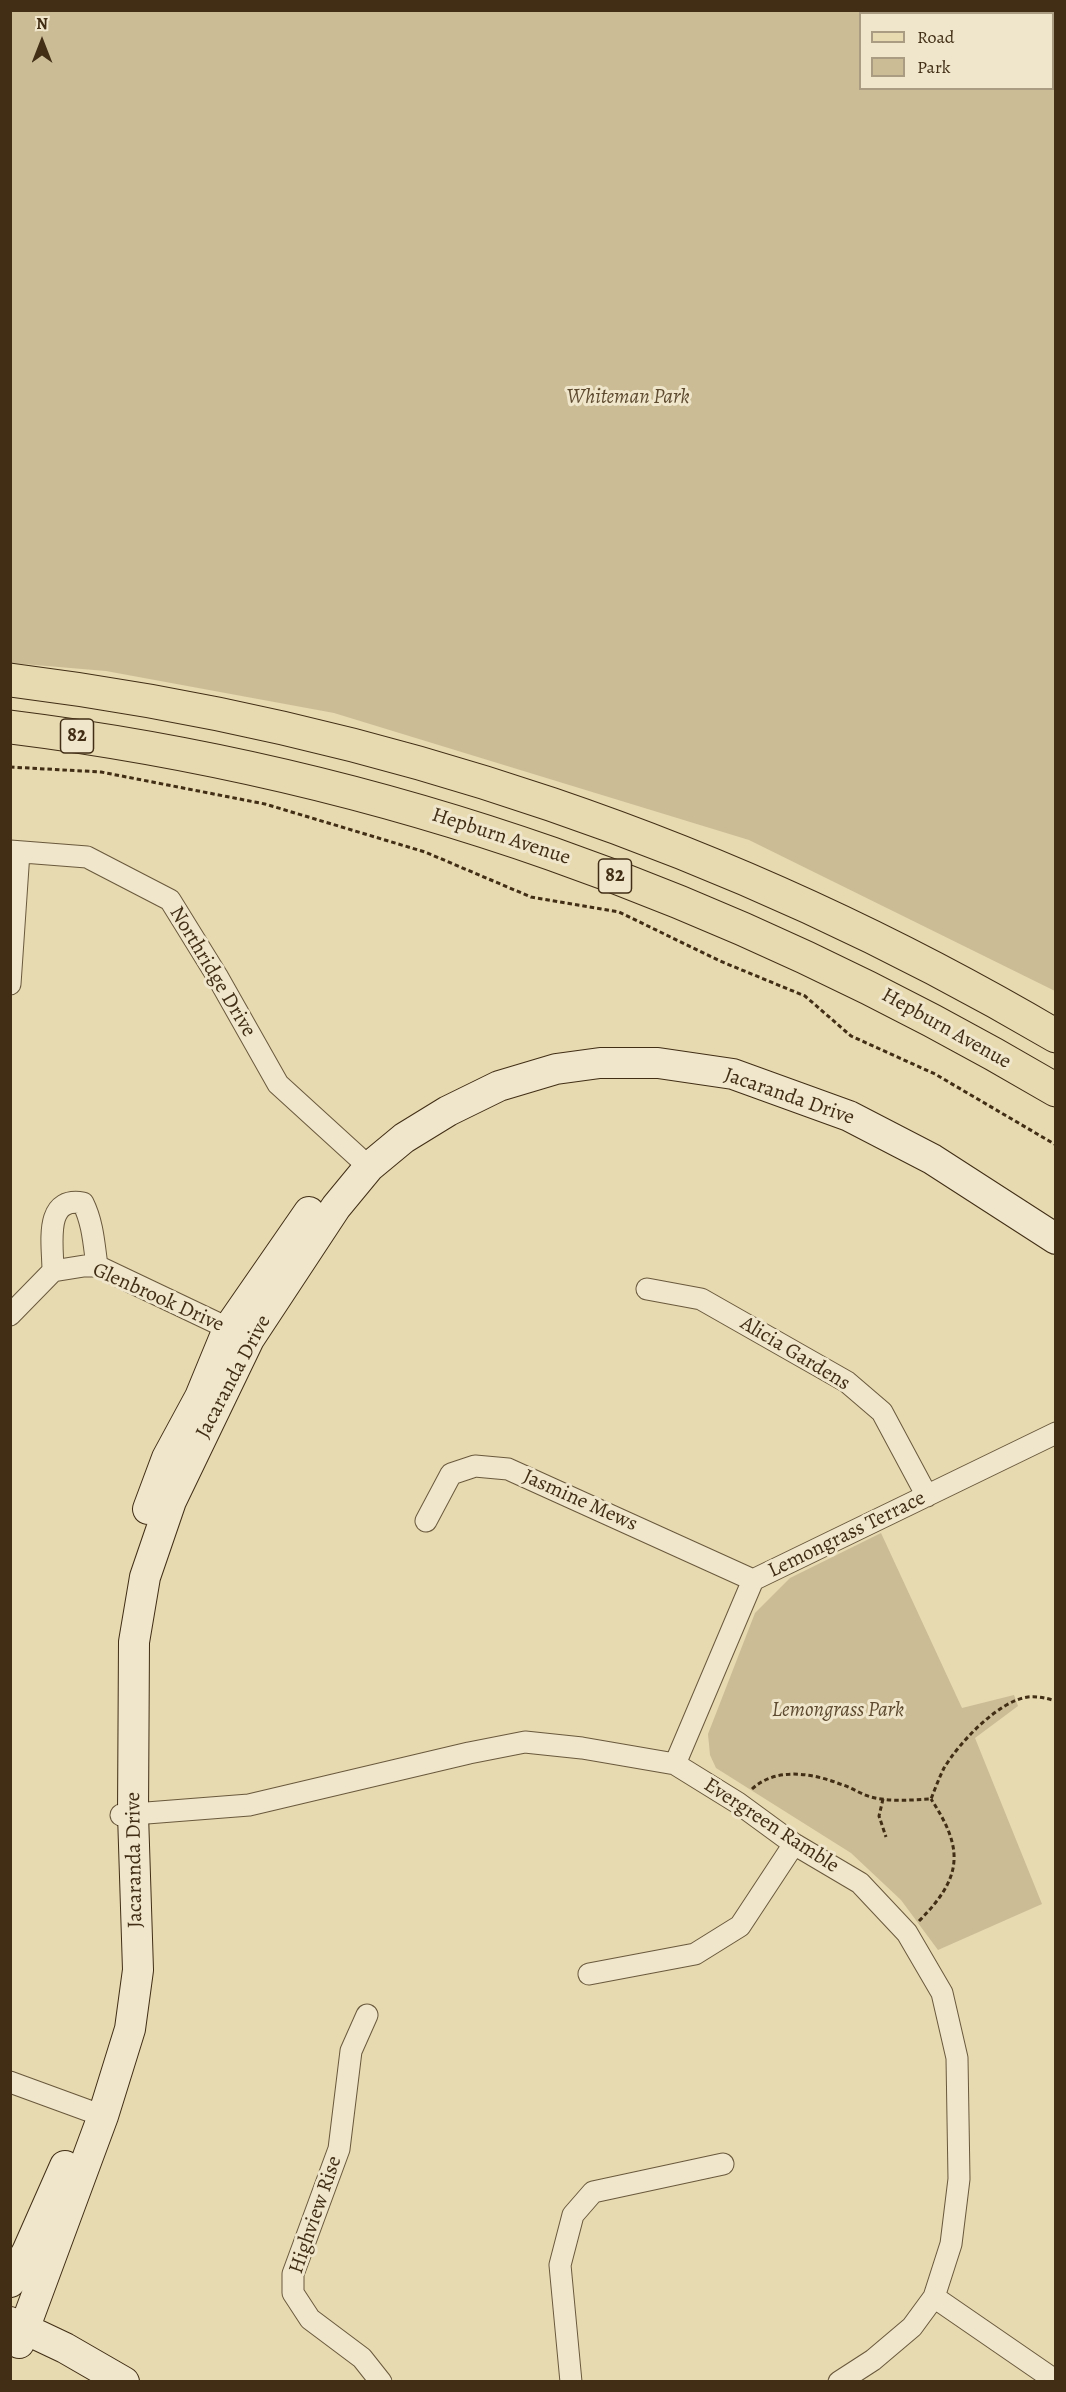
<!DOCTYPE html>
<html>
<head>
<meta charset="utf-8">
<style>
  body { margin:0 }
  #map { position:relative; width:1066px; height:2392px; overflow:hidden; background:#e7d9b0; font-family:Alegreya,serif }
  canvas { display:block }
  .frame { position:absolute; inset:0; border:12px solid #412e15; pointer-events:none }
  .legend { position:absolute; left:859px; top:12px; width:195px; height:78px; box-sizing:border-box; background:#efe6cc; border:2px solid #a99c83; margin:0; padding:8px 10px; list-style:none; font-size:18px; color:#412e15 }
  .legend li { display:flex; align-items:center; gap:12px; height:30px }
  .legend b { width:30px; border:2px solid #a99c83 }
  .north { position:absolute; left:12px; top:12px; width:60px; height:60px; -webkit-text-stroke:4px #efe6cc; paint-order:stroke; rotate:0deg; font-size:16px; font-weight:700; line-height:24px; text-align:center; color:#412e15 }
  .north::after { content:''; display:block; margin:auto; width:21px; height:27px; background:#412e15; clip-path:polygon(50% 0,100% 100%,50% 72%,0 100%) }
</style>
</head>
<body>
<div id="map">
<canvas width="1066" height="2392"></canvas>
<div class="frame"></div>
<ul class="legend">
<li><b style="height:8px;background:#e7d9b0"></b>Road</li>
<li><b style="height:16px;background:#cbbc96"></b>Park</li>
</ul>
<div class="north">N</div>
</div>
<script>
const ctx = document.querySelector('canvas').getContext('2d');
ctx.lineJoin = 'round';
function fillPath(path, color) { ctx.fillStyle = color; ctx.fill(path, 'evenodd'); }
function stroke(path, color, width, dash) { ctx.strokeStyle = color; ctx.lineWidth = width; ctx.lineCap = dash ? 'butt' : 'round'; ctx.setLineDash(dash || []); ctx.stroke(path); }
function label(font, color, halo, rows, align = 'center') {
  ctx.font = font + ' Alegreya,serif'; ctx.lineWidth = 6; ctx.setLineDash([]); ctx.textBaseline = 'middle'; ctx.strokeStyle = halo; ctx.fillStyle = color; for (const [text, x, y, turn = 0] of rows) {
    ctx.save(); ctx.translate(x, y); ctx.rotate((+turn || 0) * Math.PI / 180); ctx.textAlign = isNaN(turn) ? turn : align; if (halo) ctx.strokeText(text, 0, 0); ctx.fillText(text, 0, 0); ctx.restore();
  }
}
fillPath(new Path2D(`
  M 10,11 L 1055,11 L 1055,991 L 749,840 L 334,713 L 106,671 L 11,663 ZM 860,14 L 1052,14 L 1052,88 L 860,88 Z
  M 881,1533 L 962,1708 L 1014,1695 L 1018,1706 L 975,1738 L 1042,1904 L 938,1950 L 901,1900 L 851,1853 L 716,1768 L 710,1755 L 708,1734 L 755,1613 L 790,1578 Z`), '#cbbc96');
const street = new Path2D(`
  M 10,851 L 87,857 L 170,900 L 217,976 L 278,1084 L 369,1167
  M 10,984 L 19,852
  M 53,1271 C 53,1245 43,1196 83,1203 C 93,1223 94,1245 97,1266
  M 647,1289 L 701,1299 L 847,1382 L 882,1412 L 927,1496
  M 10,1315 L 53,1271 L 84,1266 L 97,1266 L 240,1334
  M 426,1521 L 451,1474 L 475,1466 L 508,1469 L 753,1580
  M 675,1764 L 753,1580 L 1056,1433
  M 121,1815 L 249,1805 L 469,1753 L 525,1742 L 582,1748 L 675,1764 L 738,1803 L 794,1844 L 860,1883 L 907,1933 L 942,1993 L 957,2058 L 959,2179 L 951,2244 L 934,2297 L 912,2327 L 873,2360 L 839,2382
  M 589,1974 L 695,1954 L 740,1926 L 794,1844
  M 367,2015 L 351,2051 L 339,2149 L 293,2274 L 293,2293 L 310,2319 L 362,2358 L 381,2382
  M 10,2082 L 103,2116
  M 934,2297 L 1056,2381
  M 571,2382 L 560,2265 L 573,2215 L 593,2192 L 723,2164`);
const secondary = new Path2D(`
  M 148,1509 L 167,1458 L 200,1397 L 228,1329 L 309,1212
  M 10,2282 L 27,2252 L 65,2166
  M 10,2322 L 65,2348 L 124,2382
  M 19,2343 L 103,2116 L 130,2029 L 138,1970 L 133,1814 L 134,1642 L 145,1577 L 171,1501 L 249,1339 L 336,1207 L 369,1167 L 404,1138 L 448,1111 L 499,1086 L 556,1069 L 600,1063 L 658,1063 L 733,1074 L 849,1116 L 932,1159 L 1056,1239`);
const primary = new Path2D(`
  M 10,680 C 380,726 735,847 1056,1036
  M 10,727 C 387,774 729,897 1056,1090`);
stroke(street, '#6a593c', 23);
stroke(secondary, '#412e15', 32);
stroke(primary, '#412e15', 35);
stroke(new Path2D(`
  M 10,767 L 101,772 L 265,804 L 425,852 L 531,897 L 619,912 L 720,961 L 805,996 L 851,1036 L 935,1074 L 1056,1145
  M 752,1789 C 776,1767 812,1773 840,1784 C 851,1787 860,1794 871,1797 C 890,1802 911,1800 931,1799 C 935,1789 939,1778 944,1768 C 959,1743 998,1701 1028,1697 C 1038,1696 1046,1698 1056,1701
  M 883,1799 L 879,1816 L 886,1837
  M 919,1921 C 963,1877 964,1849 931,1799`), '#412e15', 3, [4.5, 3]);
stroke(street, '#efe6cc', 21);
stroke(secondary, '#efe6cc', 30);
stroke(primary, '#e7d9b0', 33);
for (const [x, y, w] of [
  [77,736,33],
  [615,876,33]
]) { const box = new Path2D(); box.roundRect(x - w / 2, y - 17, w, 34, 4.5); ctx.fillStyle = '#efe6cc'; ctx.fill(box); stroke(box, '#412e15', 1.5); }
label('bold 20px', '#412e15', null, [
  ["82",77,736],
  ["82",615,876]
]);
label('italic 21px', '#5d4a2f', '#efe6cc', [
  ["Whiteman Park",628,398],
  ["Lemongrass Park",838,1711]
]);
label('21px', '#412e15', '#efe6cc', [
  ["Hepburn Avenue",501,837,18],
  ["Northridge Drive",212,972,59],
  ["Hepburn Avenue",946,1029,29],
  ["Jacaranda Drive",789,1097,19],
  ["Glenbrook Drive",158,1298,24],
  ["Alicia Gardens",795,1354,31],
  ["Jacaranda Drive",234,1377,-62],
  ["Jasmine Mews",580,1501,24],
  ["Lemongrass Terrace",847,1535,-26],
  ["Evergreen Ramble",771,1826,33],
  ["Jacaranda Drive",135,1860,-91],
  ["Highview Rise",316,2215,-71]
]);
</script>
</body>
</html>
